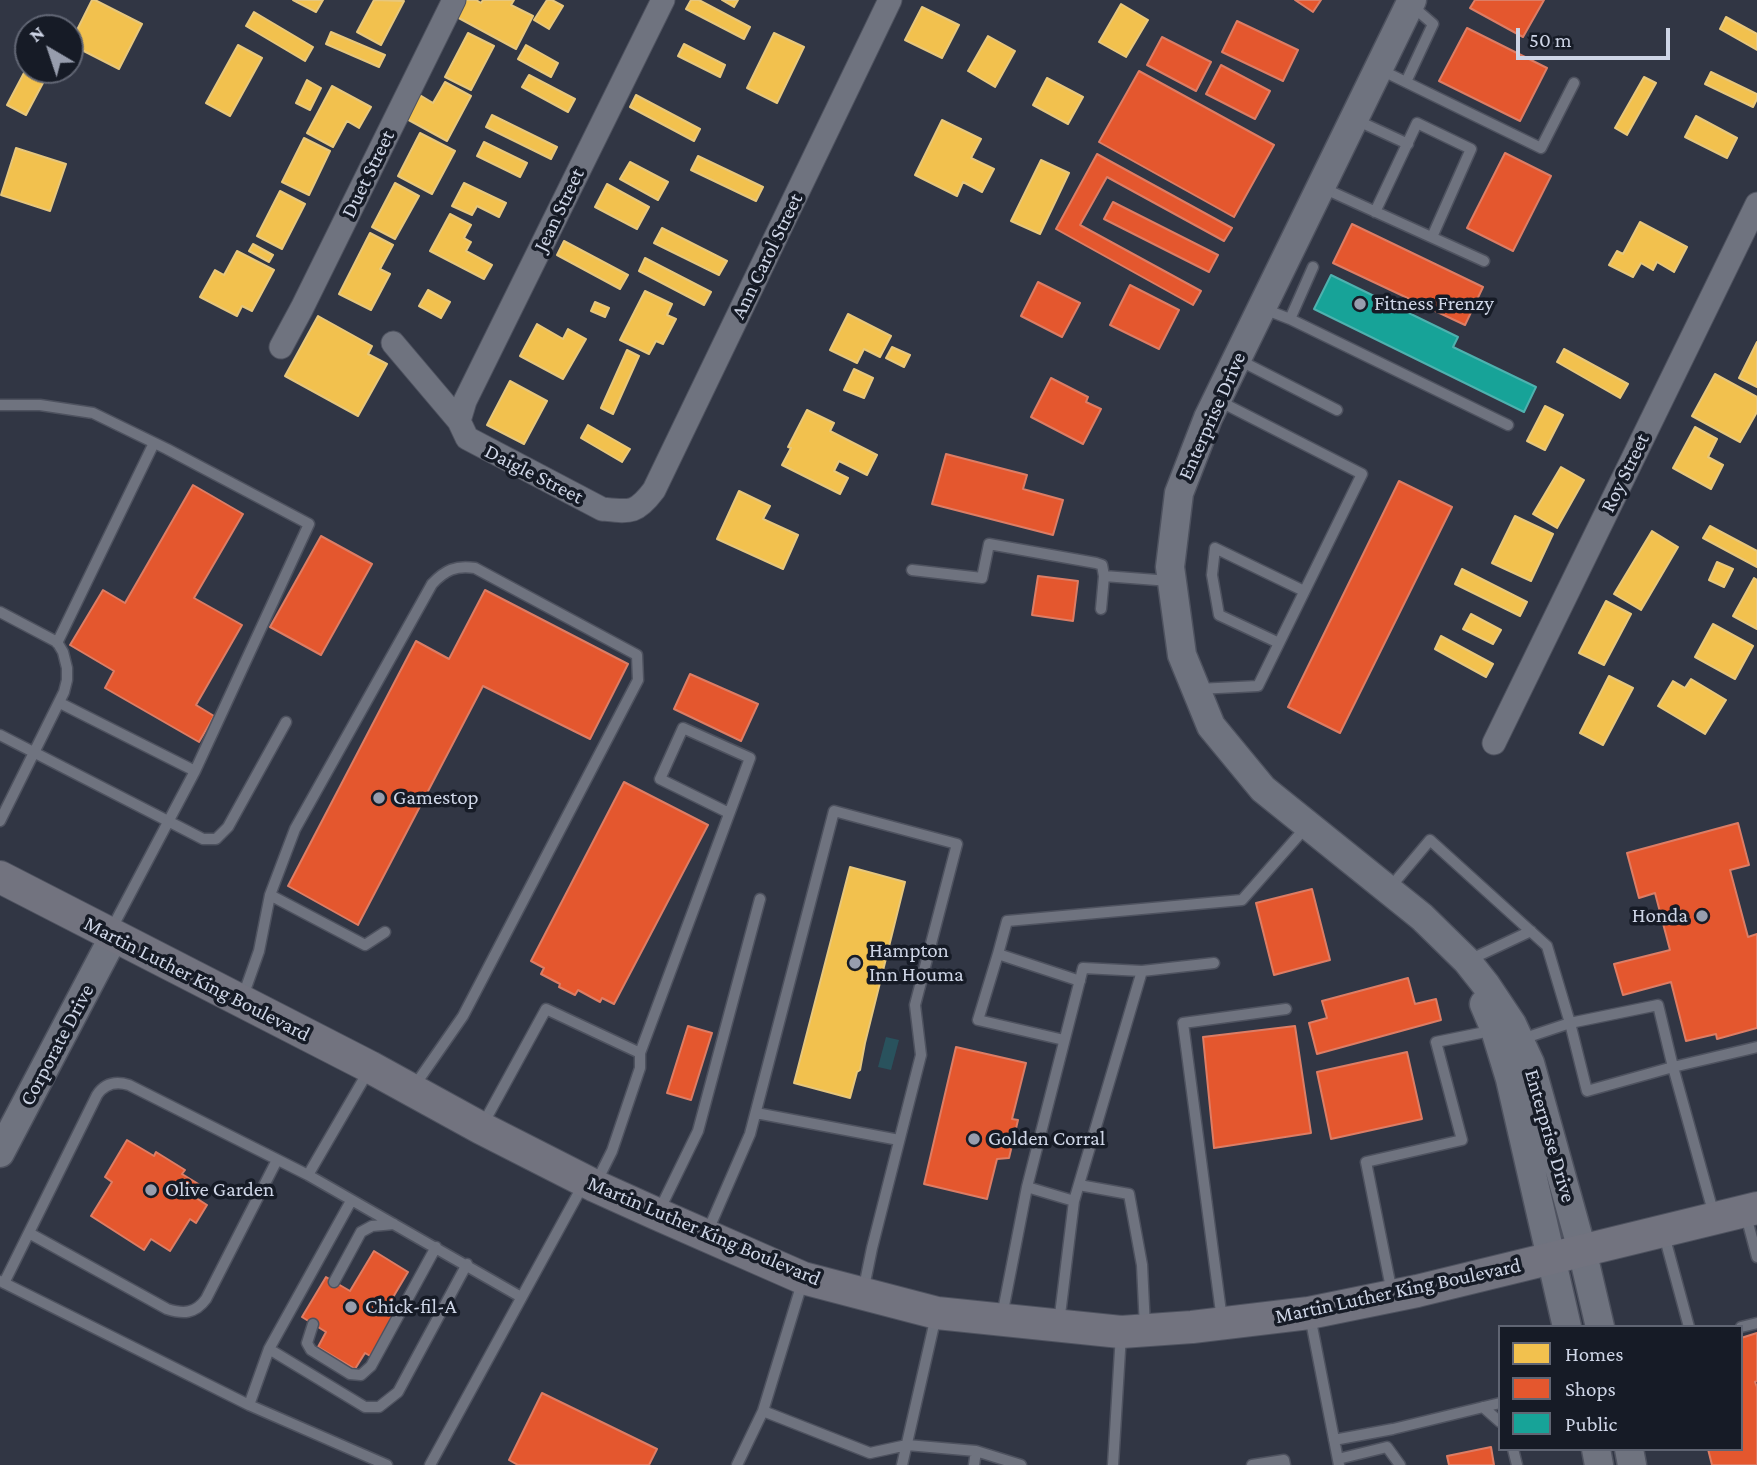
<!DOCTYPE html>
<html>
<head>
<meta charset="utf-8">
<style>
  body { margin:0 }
  #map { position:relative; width:1757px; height:1465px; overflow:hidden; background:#313644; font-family:"Crimson Pro",serif }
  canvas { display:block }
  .legend { position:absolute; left:1498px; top:1325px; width:245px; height:126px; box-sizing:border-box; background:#161b26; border:2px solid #606573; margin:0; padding:9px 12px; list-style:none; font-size:21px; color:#ced5e6 }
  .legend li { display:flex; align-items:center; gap:14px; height:35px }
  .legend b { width:35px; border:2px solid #606573 }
  .north { position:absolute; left:14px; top:14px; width:70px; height:70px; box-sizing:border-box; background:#161b26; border:2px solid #606573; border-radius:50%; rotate:321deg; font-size:19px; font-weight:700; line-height:28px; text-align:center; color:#ced5e6 }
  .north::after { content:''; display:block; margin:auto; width:24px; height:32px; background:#979dad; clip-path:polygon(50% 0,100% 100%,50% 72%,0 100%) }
  .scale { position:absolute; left:1516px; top:28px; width:154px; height:32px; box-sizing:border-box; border:4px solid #ced5e6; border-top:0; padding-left:9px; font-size:21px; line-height:24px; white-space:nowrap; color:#ced5e6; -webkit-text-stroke:5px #161b26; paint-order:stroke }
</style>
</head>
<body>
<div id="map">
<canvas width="1757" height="1465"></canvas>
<ul class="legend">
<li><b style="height:19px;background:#f2c14e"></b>Homes</li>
<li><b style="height:19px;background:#e4572e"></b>Shops</li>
<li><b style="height:19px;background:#17a398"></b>Public</li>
</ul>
<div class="north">N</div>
<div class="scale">50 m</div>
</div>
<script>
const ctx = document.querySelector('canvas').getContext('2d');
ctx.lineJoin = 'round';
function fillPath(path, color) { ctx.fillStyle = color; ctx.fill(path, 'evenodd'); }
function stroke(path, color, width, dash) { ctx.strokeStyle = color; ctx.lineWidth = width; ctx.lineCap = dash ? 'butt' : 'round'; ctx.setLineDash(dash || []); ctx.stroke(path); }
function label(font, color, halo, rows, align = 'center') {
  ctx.font = font + ' "Crimson Pro",serif'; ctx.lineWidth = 7; ctx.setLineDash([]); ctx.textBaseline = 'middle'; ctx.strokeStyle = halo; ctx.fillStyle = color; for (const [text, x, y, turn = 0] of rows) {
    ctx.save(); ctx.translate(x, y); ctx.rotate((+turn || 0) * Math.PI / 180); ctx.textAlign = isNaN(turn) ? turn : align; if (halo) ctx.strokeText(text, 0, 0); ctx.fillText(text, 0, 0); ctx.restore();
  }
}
fillPath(new Path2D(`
  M 886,1037 L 899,1040 L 891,1070 L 878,1067 Z`), '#29525d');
const homes = new Path2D(`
  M 92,0 L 95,0 L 142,24 L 119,69 L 70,44 Z
  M 293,0 L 323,0 L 316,12 Z
  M 374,0 L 404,1 L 381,45 L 357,32 Z
  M 463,0 L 476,0 L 481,3 L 483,0 L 514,0 L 511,5 L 533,16 L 516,49 L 455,16 Z
  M 547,0 L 552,0 L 563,6 L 549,29 L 534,20 Z
  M 691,0 L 699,0 L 750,27 L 744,39 L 686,9 Z
  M 722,0 L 738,0 L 734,7 Z
  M 1121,4 L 1148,20 L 1126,57 L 1099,42 Z
  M 922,7 L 959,25 L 942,58 L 905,40 Z
  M 254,12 L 313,47 L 305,61 L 246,26 Z
  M 1726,17 L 1757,34 L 1757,50 L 1720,29 Z
  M 331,32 L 385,55 L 379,67 L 326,44 Z
  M 468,33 L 494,46 L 471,90 L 445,77 Z
  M 774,33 L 804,47 L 777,103 L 747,88 Z
  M 988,36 L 1015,51 L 995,87 L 968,71 Z
  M 684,44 L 725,65 L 720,77 L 678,56 Z
  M 238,45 L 262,58 L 230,116 L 206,103 Z
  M 526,45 L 558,63 L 551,77 L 518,59 Z
  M 25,71 L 44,81 L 26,115 L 7,105 Z
  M 1711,72 L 1757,94 L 1757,99 L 1753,107 L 1705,84 Z
  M 529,75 L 575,99 L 568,112 L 522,87 Z
  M 1644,77 L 1656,83 L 1627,135 L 1615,128 Z
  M 1047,78 L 1083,97 L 1068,124 L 1033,105 Z
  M 307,80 L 321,88 L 310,110 L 296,103 Z
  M 445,82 L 471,96 L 447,141 L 405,118 L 418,94 L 433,103 Z
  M 332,86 L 371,107 L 359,128 L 347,121 L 333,147 L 307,133 Z
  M 636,95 L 700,129 L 694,141 L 630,107 Z
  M 492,115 L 557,147 L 551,159 L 486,127 Z
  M 1696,116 L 1737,138 L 1727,158 L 1685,137 Z
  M 942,120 L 981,139 L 971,158 L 994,169 L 982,192 L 963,182 L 957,196 L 915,175 Z
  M 420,133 L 455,151 L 432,194 L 398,176 Z
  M 304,138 L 330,151 L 309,195 L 282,182 Z
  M 484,142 L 527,163 L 520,177 L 477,156 Z
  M 16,148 L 66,164 L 50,211 L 1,195 Z
  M 698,156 L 763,187 L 756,201 L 691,170 Z
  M 1041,160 L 1069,173 L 1040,234 L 1011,221 Z
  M 630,162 L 668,182 L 658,200 L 620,179 Z
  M 395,183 L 419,196 L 395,239 L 372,227 Z
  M 464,183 L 506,203 L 499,217 L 477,206 L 472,215 L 452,206 Z
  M 607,184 L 649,207 L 637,229 L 595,207 Z
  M 280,191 L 305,204 L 282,249 L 257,236 Z
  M 450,214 L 471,225 L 464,238 L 471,242 L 466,251 L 492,265 L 484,279 L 430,251 Z
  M 1640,222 L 1687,247 L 1674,272 L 1657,262 L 1653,270 L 1641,263 L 1633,277 L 1609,265 L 1617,251 L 1623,254 Z
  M 662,228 L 727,261 L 719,275 L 654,243 Z
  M 370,233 L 393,245 L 380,269 L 390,274 L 371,310 L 339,294 Z
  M 564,241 L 628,275 L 620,289 L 557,255 Z
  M 253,244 L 273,255 L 269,262 L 249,251 Z
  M 237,251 L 274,270 L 252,311 L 242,306 L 237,316 L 200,297 L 215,270 L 224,275 Z
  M 645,258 L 711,292 L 704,305 L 639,271 Z
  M 428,290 L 450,302 L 441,318 L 419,306 Z
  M 645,291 L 672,304 L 667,315 L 676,319 L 663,344 L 656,341 L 649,354 L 620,340 Z
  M 595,302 L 609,308 L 605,317 L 591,311 Z
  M 848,314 L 891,336 L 880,357 L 864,349 L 857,363 L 830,350 Z
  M 318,316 L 372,346 L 368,354 L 387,364 L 358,416 L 285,376 Z
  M 537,324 L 563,339 L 568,329 L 586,339 L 563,379 L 520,356 Z
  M 1757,342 L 1757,387 L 1739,378 Z
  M 892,347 L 910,355 L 904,367 L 886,358 Z
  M 1564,349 L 1628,384 L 1620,398 L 1557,362 Z
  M 627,350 L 639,356 L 613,414 L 601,408 Z
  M 854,369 L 873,378 L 864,398 L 844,390 Z
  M 1715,374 L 1757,397 L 1757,412 L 1740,442 L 1692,416 Z
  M 510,381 L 547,401 L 524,444 L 487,425 Z
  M 1545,406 L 1563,415 L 1545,450 L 1527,441 Z
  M 807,410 L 834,423 L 830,431 L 877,455 L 867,475 L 839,461 L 834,471 L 848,478 L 840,494 L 782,465 L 791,448 L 788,447 Z
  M 588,425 L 630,449 L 622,462 L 581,438 Z
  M 1695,427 L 1717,439 L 1708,457 L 1723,465 L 1711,489 L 1673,468 Z
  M 1561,467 L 1584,480 L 1557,528 L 1533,514 Z
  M 739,491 L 770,506 L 763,519 L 798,535 L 783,569 L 717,539 Z
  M 1515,516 L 1553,534 L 1531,581 L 1492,563 Z
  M 1710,526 L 1757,551 L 1757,567 L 1703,538 Z
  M 1652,531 L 1678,547 L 1641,610 L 1614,594 Z
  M 1717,562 L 1733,569 L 1724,587 L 1709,580 Z
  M 1462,569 L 1527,602 L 1520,616 L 1455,584 Z
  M 1754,578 L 1757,580 L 1757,629 L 1733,616 Z
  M 1606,601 L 1631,614 L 1604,665 L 1579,653 Z
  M 1471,614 L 1501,630 L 1493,644 L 1463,629 Z
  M 1713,624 L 1753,646 L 1735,679 L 1695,657 Z
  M 1441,636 L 1493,664 L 1486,677 L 1435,649 Z
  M 1609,676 L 1633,688 L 1603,745 L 1580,733 Z
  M 1691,679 L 1726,700 L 1705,734 L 1658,706 L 1673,681 L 1685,688 Z
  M 850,867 L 905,882 L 865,1043 L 860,1070 L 857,1072 L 850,1098 L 794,1083 Z`);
fillPath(homes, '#f2c14e');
stroke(homes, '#e7c77c', 2);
const shops = new Path2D(`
  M 1295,0 L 1321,0 L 1313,12 Z
  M 1475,0 L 1544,0 L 1523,37 L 1470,8 Z
  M 1237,21 L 1298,50 L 1283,81 L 1222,52 Z
  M 1467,28 L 1547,68 L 1520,121 L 1439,81 Z
  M 1162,37 L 1211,62 L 1196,91 L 1147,65 Z
  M 1221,65 L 1270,91 L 1255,119 L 1206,94 Z
  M 1139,71 L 1274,145 L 1234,217 L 1099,142 Z
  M 1505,153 L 1551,176 L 1513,251 L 1467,228 Z
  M 1097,154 L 1232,228 L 1224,241 L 1107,177 L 1080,225 L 1201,291 L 1193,305 L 1056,229 Z
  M 1113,202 L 1218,255 L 1209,272 L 1104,219 Z
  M 1352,224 L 1483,287 L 1465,325 L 1333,263 Z
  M 1038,282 L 1080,303 L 1062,337 L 1021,316 Z
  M 1130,285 L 1179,310 L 1159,349 L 1110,325 Z
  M 1051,378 L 1088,397 L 1086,402 L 1101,409 L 1083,444 L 1031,417 Z
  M 946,454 L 1027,475 L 1023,489 L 1063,500 L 1053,535 L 932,504 Z
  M 1399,481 L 1452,507 L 1340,733 L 1288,707 Z
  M 193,485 L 243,514 L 194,598 L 242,625 L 196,705 L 214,716 L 199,742 L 105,688 L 114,671 L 70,645 L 103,590 L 125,603 Z
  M 321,536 L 372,564 L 321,655 L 270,627 Z
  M 1038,576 L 1078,581 L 1073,621 L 1032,615 Z
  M 485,590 L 628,664 L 590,739 L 483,686 L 358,925 L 288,886 L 416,641 L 449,659 Z
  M 690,674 L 758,704 L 741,741 L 674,709 Z
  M 624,782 L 708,825 L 614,1004 L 602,998 L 600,1002 L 578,990 L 575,995 L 559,987 L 560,984 L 541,974 L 544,968 L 531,961 Z
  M 1738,823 L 1749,865 L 1730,870 L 1748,937 L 1757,934 L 1757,1028 L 1717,1039 L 1716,1034 L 1686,1041 L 1671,982 L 1623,995 L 1614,964 L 1670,950 L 1655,893 L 1639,898 L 1627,853 Z
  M 1312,889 L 1330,960 L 1274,975 L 1256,903 Z
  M 1408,978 L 1415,1004 L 1436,999 L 1441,1020 L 1317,1054 L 1309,1023 L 1327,1018 L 1322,1001 Z
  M 688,1026 L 712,1033 L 691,1100 L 667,1093 Z
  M 1295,1026 L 1311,1133 L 1214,1148 L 1203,1037 Z
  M 956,1047 L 1026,1063 L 1012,1119 L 1018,1120 L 1009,1158 L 997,1159 L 987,1199 L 924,1184 Z
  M 1407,1052 L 1422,1119 L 1331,1139 L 1317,1072 Z
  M 127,1140 L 154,1156 L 156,1152 L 185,1170 L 182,1174 L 200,1185 L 193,1196 L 207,1205 L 196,1223 L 190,1219 L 170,1251 L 151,1239 L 144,1250 L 91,1216 L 112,1182 L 105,1177 Z
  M 374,1251 L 408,1272 L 389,1304 L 400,1310 L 372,1357 L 365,1353 L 355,1369 L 318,1347 L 326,1332 L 302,1317 L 326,1277 L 350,1291 Z
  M 1757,1333 L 1757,1381 L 1755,1382 L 1757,1387 L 1757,1465 L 1712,1465 L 1708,1449 L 1741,1449 L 1741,1338 Z
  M 542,1393 L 657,1449 L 649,1465 L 518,1465 L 509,1460 Z
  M 1491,1447 L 1494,1465 L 1449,1465 L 1447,1456 Z`);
fillPath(shops, '#e4572e');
stroke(shops, '#dd7d65', 2);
const public = new Path2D(`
  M 1331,275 L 1458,337 L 1453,347 L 1536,387 L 1524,412 L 1314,309 Z`);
fillPath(public, '#17a398');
stroke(public, '#4eb2af', 2);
const service = new Path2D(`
  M 1379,69 L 1541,148 L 1574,83
  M 1406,82 L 1433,24 L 1410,4
  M 1356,120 L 1408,144
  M 1323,188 L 1484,261
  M 1375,212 L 1417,123 L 1471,149 L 1432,237
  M 1264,309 L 1290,319 L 1508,425
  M 1290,319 L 1313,267
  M 1237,359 L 1337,410
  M 0,405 L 40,405 L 93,413 L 167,449 L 309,524 L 195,771 L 111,930
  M 912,570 L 982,578 L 989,544 L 1096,563 L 1102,565 L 1104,576
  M 1101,609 L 1104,576 L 1170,581
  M 0,612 L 57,642 L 63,652 L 67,668 L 67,680 L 64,692 L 0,821
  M 57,643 L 154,443
  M 1279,643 L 1219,615 L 1212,575 L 1215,548 L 1304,591
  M 1198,689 L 1258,686 L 1362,474 L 1217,400
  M 60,703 L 195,771
  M 0,735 L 203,839 L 216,839 L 228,827 L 286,722
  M 1388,890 L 1430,840 L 1547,946 L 1570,1023 L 1658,1005 L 1673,1067 L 1587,1091 L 1570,1023 L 1522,1039
  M 270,895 L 365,945 L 385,932
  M 998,954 L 1007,921 L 1242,900 L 1306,827
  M 1469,960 L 1531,931
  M 1142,971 L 1214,963
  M 242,999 L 259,951 L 270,895 L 295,829 L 432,584 C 445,570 456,565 475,568 L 637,655 L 638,680 L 463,1016 L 413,1088
  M 1064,1040 L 978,1020 L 998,954 L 1080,981
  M 640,1053 L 750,758 L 683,728 L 660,779 L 729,813
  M 756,1113 L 899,1140
  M 482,1126 L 546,1009 L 640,1053 L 640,1068 L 612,1151 L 596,1183
  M 308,1175 L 369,1070
  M 1079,1185 L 1129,1194 L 1142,1265 L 1145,1328
  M 1027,1187 L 1074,1201
  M 659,1211 L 698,1131 L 760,899
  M 1745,1212 L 1757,1257
  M 1714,1215 L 1673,1067 L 1757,1047
  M 29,1233 L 167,1309 C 183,1314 195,1314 206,1299 L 277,1160
  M 707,1233 L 750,1134 L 834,811 L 957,844 L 915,1005 L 921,1055 L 872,1248 L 863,1292
  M 1664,1235 L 1689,1327
  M 0,1281 L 249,1405 L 387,1465
  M 334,1282 L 361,1232 L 372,1226 L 394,1224
  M 4,1283 L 97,1095 C 105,1083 116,1081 129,1085 L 308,1175 L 521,1297
  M 1392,1293 L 1366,1162 L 1462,1140 L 1436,1042 L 1495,1030
  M 1002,1316 L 1027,1187 L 1083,968 L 1142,971 L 1074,1201 L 1059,1323
  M 1310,1316 L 1339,1465
  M 1222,1320 L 1183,1023 L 1286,1009
  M 313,1324 L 307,1343 L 311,1350 L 350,1374 L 361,1375 L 371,1366 L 436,1247
  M 1741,1327 L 1757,1323
  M 269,1349 L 365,1407 L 379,1407 L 398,1392 L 467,1264
  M 249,1405 L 269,1349 L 351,1201
  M 1483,1407 L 1500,1422
  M 763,1411 L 870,1453 L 907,1445 L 976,1451 L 1021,1465
  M 1334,1440 L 1393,1429 L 1500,1403
  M 1513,1449 L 1517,1465
  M 1338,1459 L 1387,1447 L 1400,1465
  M 430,1465 L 583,1185
  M 737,1465 L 763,1411 L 803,1280
  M 902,1465 L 936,1316
  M 974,1465 L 976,1451
  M 1113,1465 L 1121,1334
  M 1252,1465 L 1284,1460 L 1285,1465`);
const minor = new Path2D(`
  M 393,343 L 459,421 L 467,438 L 602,509 C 630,512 636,514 654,490 L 890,0
  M 281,347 L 302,308 L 454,0
  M 459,421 L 465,401 L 663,0
  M 1494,743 L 1757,204`);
const tertiary = new Path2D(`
  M 1412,0 L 1208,418 L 1179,493 L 1170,567 L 1182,655 L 1211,726 L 1263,789 L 1422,917 L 1467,961 L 1486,985 L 1512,1024 L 1530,1063 L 1582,1250 L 1600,1327
  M 1484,1004 L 1495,1030 L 1510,1079 L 1567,1327
  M 0,1153 L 114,936
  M 1596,1449 L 1599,1465
  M 1629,1449 L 1632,1465`);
const secondary = new Path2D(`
  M 0,877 L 370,1067 L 481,1128 L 595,1186 L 657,1214 L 803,1278 L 937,1313 L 1121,1332 L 1192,1327 L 1309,1313 L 1417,1291 L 1757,1208`);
stroke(service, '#4e525f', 13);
stroke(minor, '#4e525f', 25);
stroke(tertiary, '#4e525f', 31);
stroke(secondary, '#4e525f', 34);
stroke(service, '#6f737f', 10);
stroke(minor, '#6f737f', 23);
stroke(tertiary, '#6f737f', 28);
stroke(secondary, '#72737f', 32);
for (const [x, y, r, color] of [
  [1360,304,7,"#979dad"],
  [379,798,7,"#979dad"],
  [1702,916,7,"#979dad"],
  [855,963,7,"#979dad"],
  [974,1139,7,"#979dad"],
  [151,1190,7,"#979dad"],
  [351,1307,7,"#979dad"]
]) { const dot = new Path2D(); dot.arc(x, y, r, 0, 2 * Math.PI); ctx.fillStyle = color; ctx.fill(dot); stroke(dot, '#161b26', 2.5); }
label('21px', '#ced5e6', '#161b26', [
  ["Duet Street",368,174,-64],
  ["Jean Street",559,210,-64],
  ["Ann Carol Street",767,256,-64],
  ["Enterprise Drive",1212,416,-66],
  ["Roy Street",1625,473,-64],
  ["Daigle Street",534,474,27],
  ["Martin Luther King Boulevard",197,979,27],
  ["Corporate Drive",57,1045,-62],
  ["Enterprise Drive",1550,1136,74],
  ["Martin Luther King Boulevard",704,1231,23],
  ["Martin Luther King Boulevard",1398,1291,-12]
]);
label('21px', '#ced5e6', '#161b26', [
  ["Fitness Frenzy",1374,304],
  ["Gamestop",393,798],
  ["Honda",1688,916,"right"],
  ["Hampton",869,951],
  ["Inn Houma",869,975],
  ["Golden Corral",988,1139],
  ["Olive Garden",165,1190],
  ["Chick-fil-A",365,1307]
], 'left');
</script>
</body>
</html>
